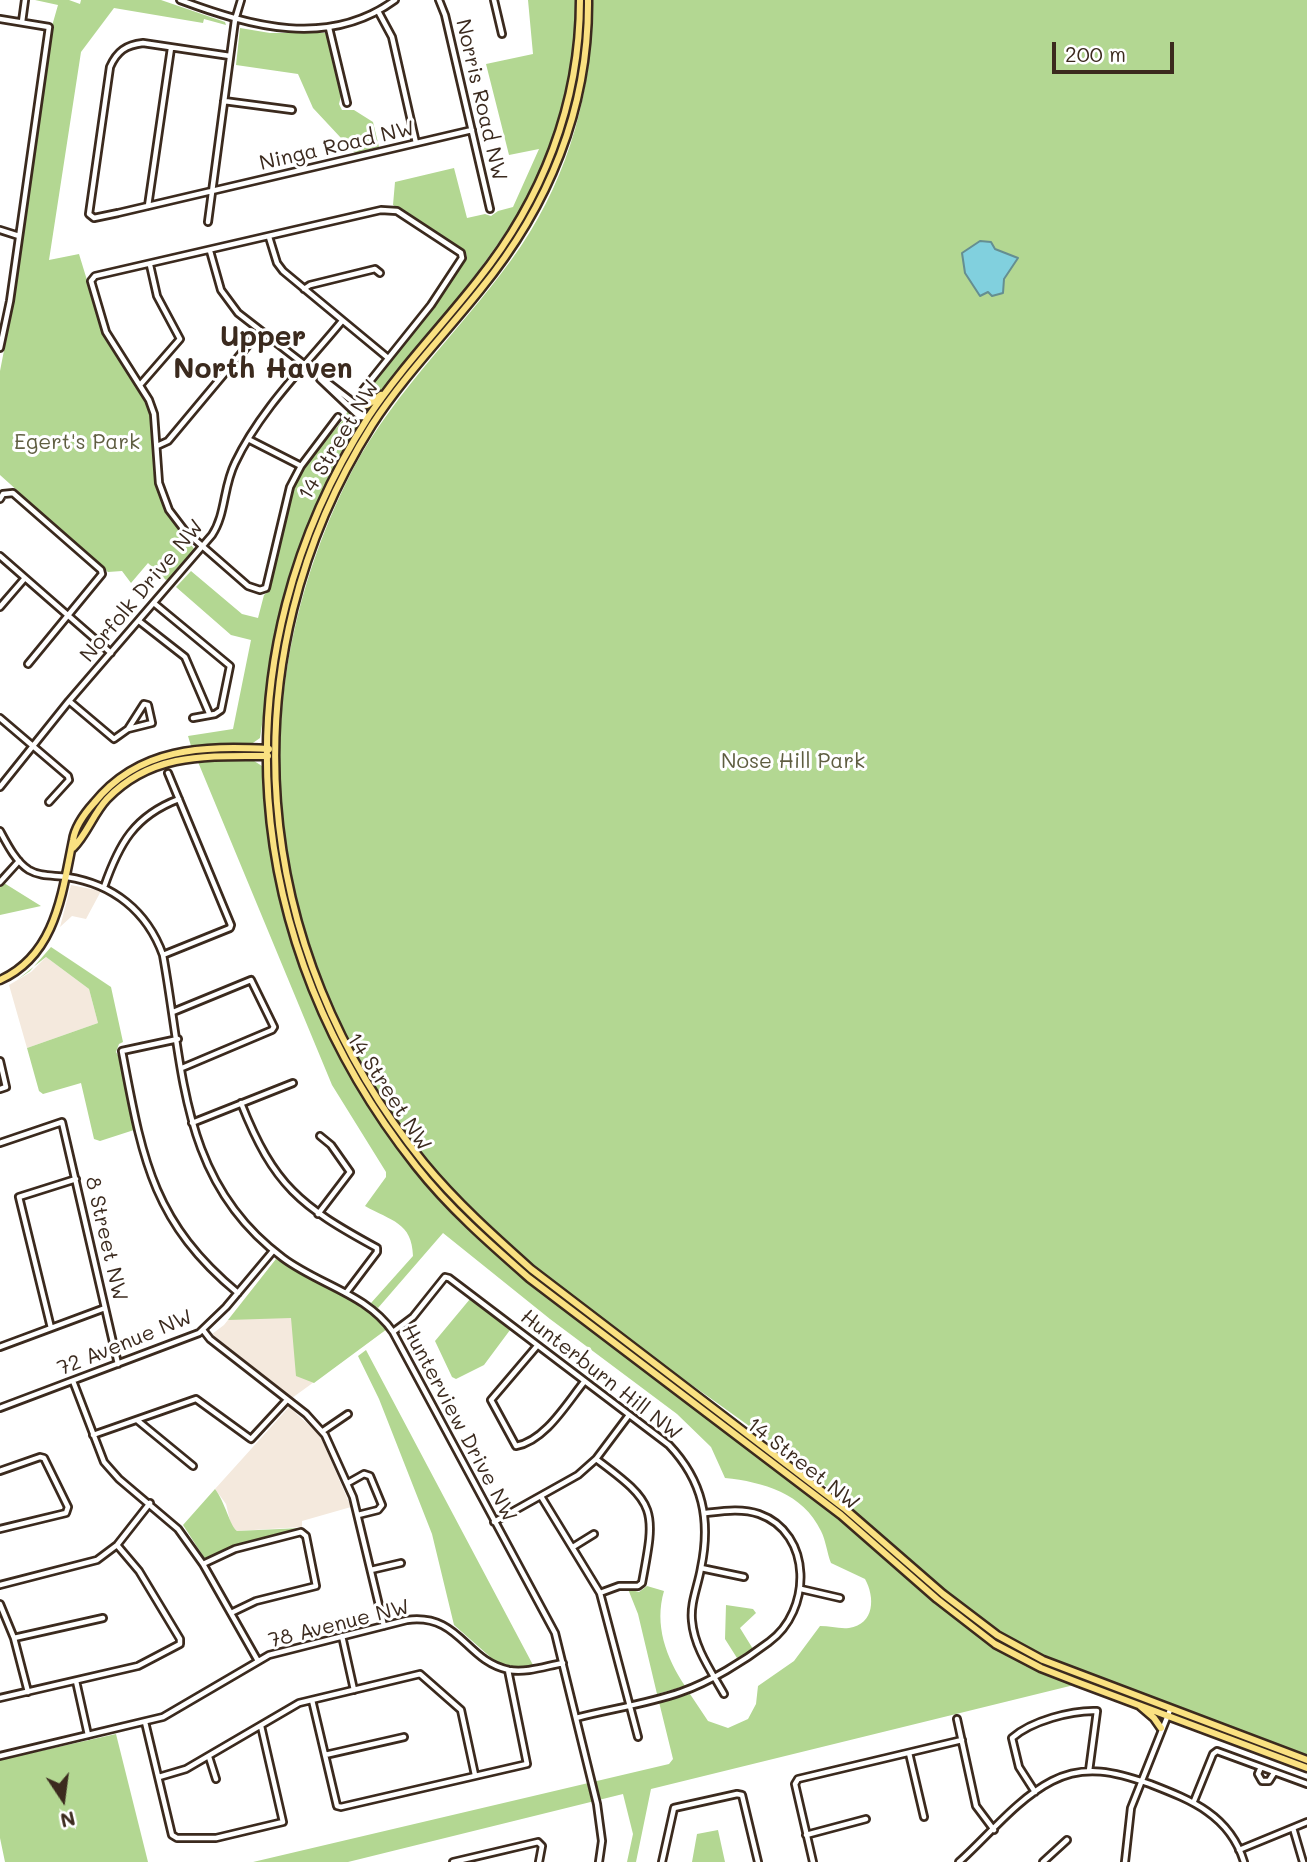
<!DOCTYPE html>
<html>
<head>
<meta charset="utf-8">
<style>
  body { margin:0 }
  #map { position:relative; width:1307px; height:1862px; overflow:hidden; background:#fff; font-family:Mali,sans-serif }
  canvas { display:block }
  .north { position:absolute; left:28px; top:1764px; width:70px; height:70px; -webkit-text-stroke:5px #fff; paint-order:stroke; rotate:167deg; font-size:19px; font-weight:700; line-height:28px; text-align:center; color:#3b2a1e }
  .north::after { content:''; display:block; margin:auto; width:24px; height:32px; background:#3b2a1e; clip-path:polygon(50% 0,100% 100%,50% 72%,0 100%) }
  .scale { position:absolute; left:1052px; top:42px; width:122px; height:32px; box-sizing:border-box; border:4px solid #3b2a1e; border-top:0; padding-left:9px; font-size:21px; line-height:24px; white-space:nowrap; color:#3b2a1e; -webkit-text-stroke:5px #fff; paint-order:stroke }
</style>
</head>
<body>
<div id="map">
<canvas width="1307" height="1862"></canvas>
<div class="north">N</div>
<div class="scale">200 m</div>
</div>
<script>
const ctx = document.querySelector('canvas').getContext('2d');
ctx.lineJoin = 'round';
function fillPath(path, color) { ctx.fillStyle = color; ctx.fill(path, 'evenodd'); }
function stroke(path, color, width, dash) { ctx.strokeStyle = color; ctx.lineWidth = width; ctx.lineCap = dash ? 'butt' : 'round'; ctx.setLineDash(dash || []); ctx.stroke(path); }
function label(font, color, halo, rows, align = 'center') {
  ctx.font = font + ' Mali,sans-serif'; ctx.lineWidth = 6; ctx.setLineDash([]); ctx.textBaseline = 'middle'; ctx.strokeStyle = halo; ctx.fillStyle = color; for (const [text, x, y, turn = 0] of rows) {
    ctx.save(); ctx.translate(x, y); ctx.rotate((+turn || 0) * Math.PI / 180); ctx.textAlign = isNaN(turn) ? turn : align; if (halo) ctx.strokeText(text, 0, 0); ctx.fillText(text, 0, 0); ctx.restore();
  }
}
fillPath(new Path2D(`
  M 71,885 L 101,891 L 86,919 L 72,916 L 60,927 Z
  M 46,957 L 89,989 L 98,1023 L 27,1048 L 9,985 L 31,972 Z
  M 276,1259 L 365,1307 L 387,1329 L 292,1398 L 212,1334 L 224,1325 Z
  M 289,1407 L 320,1435 L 351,1507 L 302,1521 L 302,1527 L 237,1531 L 231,1525 L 226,1504 L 215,1489 Z`), '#f4e9dd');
fillPath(new Path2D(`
  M 35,0 L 69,0 L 80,4 L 81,0 L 161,0 L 225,22 L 226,25 L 204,19 L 203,23 L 114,8 L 81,52 L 49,260 L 79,254 L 105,339 L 147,404 L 154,427 L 153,470 L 164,509 L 195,550 L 169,579 L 166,580 L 148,563 L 131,583 L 122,571 L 108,572 L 0,475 L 0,371 L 13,304 L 52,26 L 58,5 Z
  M 528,0 L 577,0 C 582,135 516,227 435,326 C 414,351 394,383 368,403 L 364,397 L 371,382 L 435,306 L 467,258 L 466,253 L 393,205 L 395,182 L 454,168 L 467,218 L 485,214 L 491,216 L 498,211 L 513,207 L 539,149 L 509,155 L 486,64 L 533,54 Z
  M 592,0 L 1307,0 L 1307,1756 L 1045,1657 C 942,1605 867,1513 775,1445 C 676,1371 557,1297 470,1209 C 271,1006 222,726 352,471 C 396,387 468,324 521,246 C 569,175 594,86 592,0 Z
  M 240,28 L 270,33 L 326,33 L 341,96 L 339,104 L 342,110 L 354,110 L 373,122 L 379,147 L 355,153 L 313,108 L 298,74 L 236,65 Z
  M 348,410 L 359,425 L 318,504 L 295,561 L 277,624 L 260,738 L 250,745 L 191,746 L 188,736 L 233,729 L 251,640 L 231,635 L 176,587 L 191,571 L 242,614 L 258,618 L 264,595 L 269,591 C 278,549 283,503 305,465 C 316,446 342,427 348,410 Z
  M 251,759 L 262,766 L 269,844 L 280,900 L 310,996 L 336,1050 L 377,1118 L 446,1206 L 526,1280 L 840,1516 L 947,1613 L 1012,1657 L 1074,1685 L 651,1789 L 636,1862 L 627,1862 L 633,1834 L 623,1794 L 348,1862 L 253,1862 L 669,1764 L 673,1759 L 659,1702 L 690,1694 L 708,1721 L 728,1728 L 748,1719 L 756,1704 L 758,1686 L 794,1661 L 820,1626 C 830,1626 839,1629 849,1628 C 875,1624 875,1597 865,1579 L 831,1563 C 827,1553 826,1541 821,1531 C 803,1493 763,1482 725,1478 L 711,1447 L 677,1414 L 550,1319 L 443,1233 L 378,1308 L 371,1303 L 413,1256 C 412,1222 391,1221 365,1206 L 386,1177 L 386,1172 L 332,1085 L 198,762 Z
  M 4,883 L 41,906 L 0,915 L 0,887 Z
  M 51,947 L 111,987 L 123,1042 L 119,1044 L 116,1052 L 121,1060 L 134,1130 L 100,1141 L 94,1139 L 81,1083 L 43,1094 L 39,1091 L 27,1048 L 98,1023 L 89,989 L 46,957 L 17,980 L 30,971 Z
  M 276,1259 L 365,1307 L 387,1329 L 314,1383 L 296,1376 L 291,1318 L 228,1320 Z
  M 470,1299 L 510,1330 L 484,1365 L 456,1379 L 452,1377 L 435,1341 Z
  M 366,1350 L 533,1665 L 516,1667 L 496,1662 L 454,1625 L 432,1534 L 379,1399 L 358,1356 Z
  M 215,1489 C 225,1502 230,1526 237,1531 L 301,1528 L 235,1546 L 205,1559 L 183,1525 Z
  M 647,1586 L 664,1591 C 654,1625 666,1657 685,1686 L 657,1694 L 638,1614 L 628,1589 L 639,1592 Z
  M 726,1605 L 753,1609 L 756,1613 L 740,1628 L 753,1649 L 737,1658 L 725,1639 Z
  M 116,1734 L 148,1862 L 5,1862 L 0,1838 L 0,1760 Z
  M 718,1830 L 725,1862 L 692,1862 L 697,1834 Z`), '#b3d792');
const water = new Path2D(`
  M 980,241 L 991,242 L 995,249 L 1018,258 L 1004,279 L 1003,293 L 992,296 L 988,292 L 980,296 L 965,273 L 962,253 Z`);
fillPath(water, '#81d0de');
stroke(water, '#658e91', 2);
const minor = new Path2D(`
  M 180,0 C 250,26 328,49 395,0
  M 439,0 L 445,15 L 490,209
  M 494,0 L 502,34
  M 378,11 L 392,37 L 416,143
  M 0,19 L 49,27 L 10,301 L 0,348
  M 22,22 L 25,0
  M 329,28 L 347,103
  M 230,56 L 143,43 C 126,45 117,51 110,67 L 89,214 L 94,218 L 118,213 L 472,130
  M 224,101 L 292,110
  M 148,206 L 171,48
  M 208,222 L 235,20 L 241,0
  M 0,230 L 19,236
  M 269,237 L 277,263 L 283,271 L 388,358
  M 210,251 L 221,290 L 238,313 L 358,406 L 366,417
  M 304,289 L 310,285 L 375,269 L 380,273
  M 320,379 L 360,417 L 366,417
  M 140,385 L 180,339 L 157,296 L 150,265
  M 338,417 L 301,466 L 290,487 L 266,588 L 260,590 L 248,586 L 185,531 L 169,510 L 159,483 L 154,414 L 149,400 L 106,332 L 91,281 L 95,276 L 381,210 L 397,211 L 461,253 L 462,258 L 431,305 L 363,390
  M 248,439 L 301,466
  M 157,446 L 168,441 L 260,331
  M 0,499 L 3,494 L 13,493 L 101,570 L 102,574 L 28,664
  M 0,556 L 111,653
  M 155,604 L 230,666 L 221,710 L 215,714 L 193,718
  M 0,607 L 25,578
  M 139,621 L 185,657 L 209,713
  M 69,701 L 114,739 L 128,729 L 152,723 L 148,705 L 144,704 L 128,729
  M 0,718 L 68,776 L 69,780 L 49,802
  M 0,787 L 69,701 L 212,535 C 226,514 223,487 235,463 C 260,410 305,366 342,321
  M 0,831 C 7,844 16,862 29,870 C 41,877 54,875 67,877 C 113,884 147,911 163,955 C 184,1070 180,1182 283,1258 C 319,1285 367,1294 393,1332 L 555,1633 L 597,1804 L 602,1841 L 599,1862
  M 0,882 L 19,861
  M 104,887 C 119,844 134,816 179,799
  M 163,955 L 230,928 L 231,925 L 168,773
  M 173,1012 L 251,980 L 274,1027 L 272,1030 L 182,1068
  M 178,1039 L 122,1051 C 142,1156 151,1221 238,1293
  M 0,1061 L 6,1087 L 0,1089
  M 241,1103 C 274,1186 300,1206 377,1248 L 377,1252 L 346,1293
  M 192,1123 L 293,1083
  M 0,1143 L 62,1122 L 118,1364
  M 318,1214 L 350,1172 L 331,1145 L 320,1136
  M 51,1328 L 19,1197 L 76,1179
  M 203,1330 L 210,1339 L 306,1414 L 325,1435 L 353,1497 L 384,1626
  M 393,1332 L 413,1317 L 445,1277 L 449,1278 L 669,1445 C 703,1481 711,1520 701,1568 C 698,1586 690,1603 692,1621 C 694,1647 711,1671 724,1694
  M 537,1346 L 491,1400 L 516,1446 C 545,1441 567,1403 584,1382
  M 0,1347 L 105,1308
  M 73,1381 L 104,1462 L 119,1479 L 178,1529 L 203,1564 L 258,1661
  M 0,1408 L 199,1333 L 226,1307 L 273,1251
  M 137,1420 L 193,1466
  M 323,1431 L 348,1414
  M 93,1435 L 196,1399 L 251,1439 L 287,1400
  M 596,1459 C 657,1504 656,1509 642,1583 L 638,1586 L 619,1586 L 600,1593
  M 0,1471 L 40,1457 L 44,1458 L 68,1507 L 66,1513 L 0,1529
  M 348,1483 L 364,1474 L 370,1476 L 382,1505 L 378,1510 L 358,1515
  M 542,1498 L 600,1593 L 638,1737
  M 494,1522 L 578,1475 L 596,1459 L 629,1415
  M 573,1547 L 594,1534
  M 203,1564 L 235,1549 L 301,1532 L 306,1536 L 316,1586 L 256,1601 L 231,1613
  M 701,1568 L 744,1577
  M 371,1570 L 401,1563
  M 0,1585 L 97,1560 L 117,1545 L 150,1503
  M 801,1589 L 840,1598
  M 0,1604 L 14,1638 L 28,1692
  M 342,1636 L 354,1690
  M 14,1638 L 103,1618
  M 76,1681 L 88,1735
  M 0,1698 L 138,1666 L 180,1644 L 180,1639 L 139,1571 L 117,1545
  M 312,1700 L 337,1806 L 341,1807 L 527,1764 L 508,1670
  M 576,1718 C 610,1709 647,1704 681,1692 C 710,1682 744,1661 769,1642 C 812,1611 813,1533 759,1514 C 742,1508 723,1511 706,1513
  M 957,1719 L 976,1806 L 994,1830
  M 145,1722 L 172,1835 L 177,1838 L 216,1838 L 283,1822 L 261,1726
  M 909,1753 L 924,1817
  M 325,1755 L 404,1737
  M 0,1756 L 163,1717 L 269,1655 L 407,1620 C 460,1613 465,1661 509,1670 C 527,1673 546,1666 563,1663
  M 209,1757 L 216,1779
  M 1261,1767 L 1258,1774 L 1262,1781 L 1269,1781 L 1274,1773
  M 159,1777 L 186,1769 L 299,1703 L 420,1674 L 461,1710 L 475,1775
  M 1035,1792 L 1019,1767 L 1012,1738 C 1031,1721 1072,1710 1097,1711 L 1089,1771
  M 1194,1801 L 1213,1754 L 1217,1751 L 1307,1784
  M 1293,1828 L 1303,1862
  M 806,1835 L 866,1819
  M 1239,1850 L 1307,1822
  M 453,1862 L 538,1842 L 542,1846 L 539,1862
  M 662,1862 L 674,1808 L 737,1794 L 742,1795 L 758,1862
  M 813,1862 L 795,1784 L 798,1779 L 962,1740
  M 959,1862 C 988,1836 1017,1799 1052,1781 C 1085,1764 1116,1772 1150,1784 C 1191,1800 1230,1815 1244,1862
  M 1043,1862 L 1067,1840
  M 1125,1862 L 1131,1808 L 1170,1710`);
const major = new Path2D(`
  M 580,0 C 580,104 542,200 478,280 C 442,326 401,368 369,416 C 214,657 240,944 416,1166 C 449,1208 489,1243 529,1278 L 841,1515 L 937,1599 L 995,1644 L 1041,1668 L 1077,1682 L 1307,1768
  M 588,0 C 589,109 548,207 480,290 C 445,334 403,377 372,425 C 224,660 249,949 424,1163 C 456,1202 494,1236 531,1269 L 844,1508 L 943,1594 L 997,1635 L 1043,1660 L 1307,1760
  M 358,406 L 367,405 L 381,395
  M 73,848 C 87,834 93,814 107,799 C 152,752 208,756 268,756
  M 0,980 C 56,955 62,893 73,840 C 75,827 85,813 94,803 C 139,747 203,746 269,749
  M 1140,1706 L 1154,1718 L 1161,1728`);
stroke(minor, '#3b2a1e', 10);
stroke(major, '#3b2a1e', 11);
stroke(minor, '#fff', 4.5);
stroke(major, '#fae181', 6);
label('21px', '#3b2a1e', '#fff', [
  ["Norris Road NW",481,100,77],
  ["Ninga Road NW",337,146,-13],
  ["14 Street NW",339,440,-59],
  ["Norfolk Drive NW",142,591,-50],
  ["14 Street NW",389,1092,57],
  ["8 Street NW",106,1239,77],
  ["72 Avenue NW",125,1343,-22],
  ["Hunterburn Hill NW",601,1375,38],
  ["Hunterview Drive NW",459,1423,62],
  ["14 Street NW",803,1464,38],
  ["78 Avenue NW",339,1624,-14]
]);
label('21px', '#5f5e41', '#fff', [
  ["Egert's Park",77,443],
  ["Nose Hill Park",793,762]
]);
label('bold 28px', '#3b2a1e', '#fff', [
  ["Upper",263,337],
  ["North Haven",263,369]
]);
</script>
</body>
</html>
